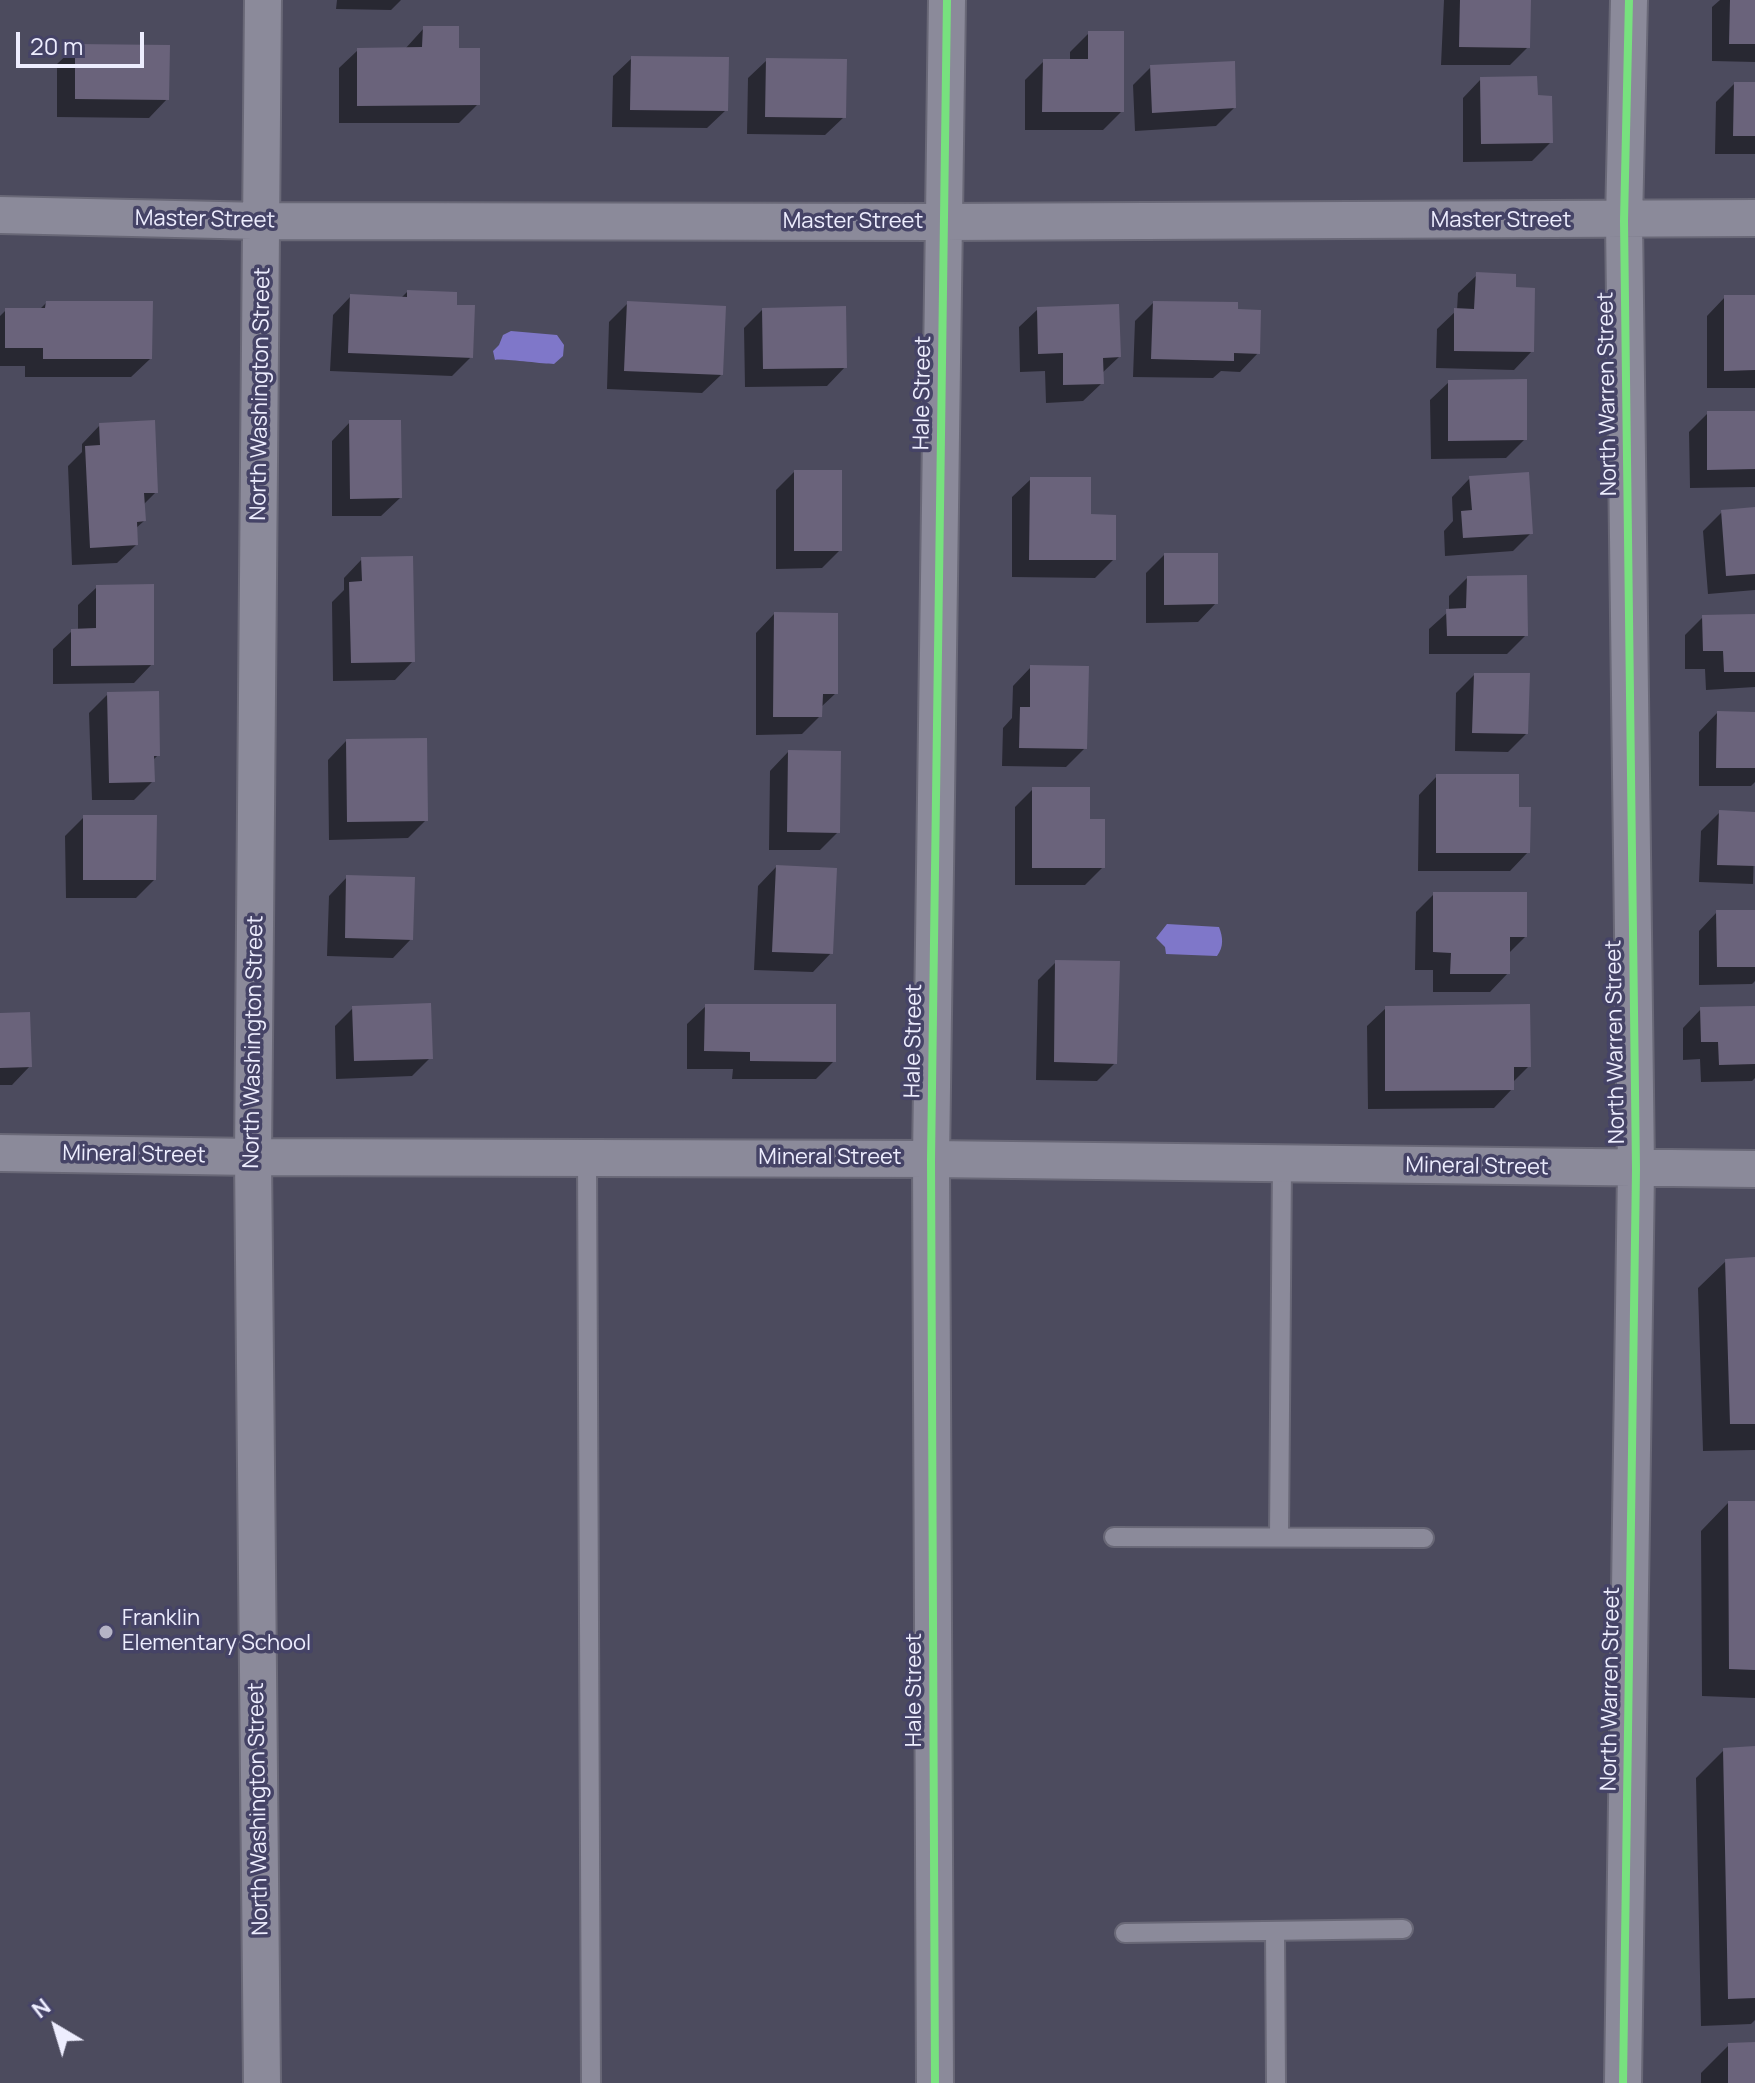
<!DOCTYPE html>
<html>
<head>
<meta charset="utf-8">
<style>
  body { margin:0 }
  #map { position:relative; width:1755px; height:2083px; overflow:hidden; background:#4c4b5e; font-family:Manrope,sans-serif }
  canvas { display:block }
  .north { position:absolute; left:16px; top:1987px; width:80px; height:80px; -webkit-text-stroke:6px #454366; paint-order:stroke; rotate:322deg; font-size:22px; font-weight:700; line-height:32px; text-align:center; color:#ededfe }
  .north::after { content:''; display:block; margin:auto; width:28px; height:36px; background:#ededfe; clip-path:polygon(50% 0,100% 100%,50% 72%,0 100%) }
  .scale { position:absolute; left:16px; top:32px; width:128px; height:36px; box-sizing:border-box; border:4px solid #ededfe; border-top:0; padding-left:10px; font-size:24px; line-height:28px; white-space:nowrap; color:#ededfe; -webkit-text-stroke:6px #454366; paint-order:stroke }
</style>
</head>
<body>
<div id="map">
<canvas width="1755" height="2083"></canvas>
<div class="north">N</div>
<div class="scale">20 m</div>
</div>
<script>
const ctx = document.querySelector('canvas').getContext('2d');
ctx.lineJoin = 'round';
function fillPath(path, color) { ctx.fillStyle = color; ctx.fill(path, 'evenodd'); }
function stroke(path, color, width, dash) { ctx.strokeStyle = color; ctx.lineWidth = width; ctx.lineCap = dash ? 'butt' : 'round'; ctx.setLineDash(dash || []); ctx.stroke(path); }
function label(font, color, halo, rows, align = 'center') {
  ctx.font = font + ' Manrope,sans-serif'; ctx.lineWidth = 7; ctx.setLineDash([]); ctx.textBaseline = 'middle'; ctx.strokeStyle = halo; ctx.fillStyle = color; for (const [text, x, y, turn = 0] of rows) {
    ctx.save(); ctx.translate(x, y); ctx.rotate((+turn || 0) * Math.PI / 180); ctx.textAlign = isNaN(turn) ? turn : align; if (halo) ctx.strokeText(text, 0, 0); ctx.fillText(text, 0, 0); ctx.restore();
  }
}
fillPath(new Path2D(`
  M 511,331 L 557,335 L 564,345 L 563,356 L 554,364 C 542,364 501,358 495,360 L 493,351 L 499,345 L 503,335 Z
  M 1167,924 L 1219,927 C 1223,937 1224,947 1217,956 L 1166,954 L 1165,947 L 1156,938 Z`), '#7f77c9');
fillPath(new Path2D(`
  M 337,0 L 401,0 L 391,10 L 336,9 Z
  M 1444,0 L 1529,0 L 1528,47 L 1510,65 L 1441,65 Z
  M 1720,0 L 1755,0 L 1755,62 L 1712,61 L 1712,7 Z
  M 424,28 L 457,50 L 478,104 L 459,123 L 339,123 L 339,68 L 358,50 L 405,49 Z
  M 1089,33 L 1122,111 L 1103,130 L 1025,130 L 1025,80 L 1044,61 L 1070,61 L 1070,52 Z
  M 76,46 L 167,99 L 149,118 L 57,117 L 57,64 Z
  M 632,58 L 726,110 L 707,128 L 612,127 L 613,76 Z
  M 767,60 L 844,117 L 825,135 L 747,134 L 748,78 Z
  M 1151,67 L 1234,108 L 1216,126 L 1135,131 L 1133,85 Z
  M 1481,79 L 1536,97 L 1551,142 L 1532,161 L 1463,162 L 1463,98 Z
  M 1734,84 L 1755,84 L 1755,154 L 1715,154 L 1716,102 Z
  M 1477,275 L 1514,289 L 1532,351 L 1514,370 L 1436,368 L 1437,329 L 1457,310 L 1458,293 Z
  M 407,292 L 455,307 L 471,357 L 452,376 L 330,371 L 333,315 L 351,296 L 401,298 Z
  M 1725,297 L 1755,297 L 1755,388 L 1707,388 L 1707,316 Z
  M 46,303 L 150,359 L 131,377 L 25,377 L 25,366 L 0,366 L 0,316 L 6,310 L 39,310 Z
  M 628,303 L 721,375 L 702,393 L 607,389 L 609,322 Z
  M 1153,303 L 1236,311 L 1258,353 L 1240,372 L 1221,371 L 1213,378 L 1133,377 L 1135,321 Z
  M 1038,309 L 1119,357 L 1101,374 L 1102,383 L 1083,401 L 1046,403 L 1045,371 L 1020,372 L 1019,327 Z
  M 762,310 L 845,367 L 827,386 L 745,387 L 744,328 Z
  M 1449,382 L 1525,439 L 1506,458 L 1431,459 L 1430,400 Z
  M 1708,413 L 1755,413 L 1755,487 L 1690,488 L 1689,432 Z
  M 350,422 L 400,498 L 381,516 L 332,516 L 332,441 Z
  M 100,425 L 156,492 L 143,505 L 144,521 L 135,529 L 136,545 L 117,563 L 72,565 L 68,466 L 82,452 L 82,444 Z
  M 794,472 L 840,550 L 822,568 L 776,569 L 776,490 Z
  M 1470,478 L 1531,533 L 1513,551 L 1445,556 L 1444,531 L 1453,521 L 1452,497 Z
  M 1031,479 L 1089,516 L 1114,559 L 1095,578 L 1012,577 L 1012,497 Z
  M 1755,509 L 1755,590 L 1708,594 L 1703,531 L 1722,512 Z
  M 1164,555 L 1216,603 L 1198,622 L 1146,623 L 1146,573 Z
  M 362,559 L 413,661 L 395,680 L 333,681 L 332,602 L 344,590 L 344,578 Z
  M 1467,578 L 1526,635 L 1507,654 L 1429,654 L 1429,629 L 1449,611 L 1449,596 Z
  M 97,587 L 152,664 L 134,683 L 53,684 L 53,649 L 72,631 L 78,631 L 78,605 Z
  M 774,614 L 836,693 L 820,708 L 820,716 L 802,734 L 756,735 L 756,633 Z
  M 1755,616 L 1755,687 L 1706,690 L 1705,669 L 1685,669 L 1685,635 L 1703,617 Z
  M 1031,667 L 1085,748 L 1066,767 L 1002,766 L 1003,728 L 1012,718 L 1013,686 Z
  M 1474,675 L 1526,734 L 1508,752 L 1455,751 L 1456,693 Z
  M 108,694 L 158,755 L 152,761 L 153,781 L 134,800 L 92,800 L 89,713 Z
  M 1717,713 L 1755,714 L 1755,782 L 1751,786 L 1699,786 L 1699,732 Z
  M 346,741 L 426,820 L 408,838 L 329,840 L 328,760 Z
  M 788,752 L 838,832 L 820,850 L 769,850 L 770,771 Z
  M 1437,776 L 1517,809 L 1528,852 L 1510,871 L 1418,871 L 1419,795 Z
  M 1033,789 L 1088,821 L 1103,867 L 1085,885 L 1015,885 L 1015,807 Z
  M 1720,812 L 1755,814 L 1753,884 L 1699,882 L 1701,831 Z
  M 84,817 L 154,880 L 136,898 L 66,898 L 65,836 Z
  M 776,867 L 831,953 L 813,972 L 754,970 L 758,886 Z
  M 347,877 L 411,939 L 393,958 L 327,956 L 329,896 Z
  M 1434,894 L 1525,937 L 1508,954 L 1508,973 L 1490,992 L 1433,992 L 1433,970 L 1415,970 L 1416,912 Z
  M 1717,912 L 1755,912 L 1755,981 L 1752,984 L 1699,985 L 1699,931 Z
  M 1056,962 L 1115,1063 L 1097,1081 L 1036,1080 L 1038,980 Z
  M 706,1006 L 834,1061 L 816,1079 L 732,1079 L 733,1069 L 687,1069 L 687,1024 Z
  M 353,1008 L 430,1058 L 412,1076 L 336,1079 L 335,1026 Z
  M 1386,1008 L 1529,1066 L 1512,1083 L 1512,1089 L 1494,1108 L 1368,1109 L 1367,1026 Z
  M 1755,1008 L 1755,1078 L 1752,1081 L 1701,1082 L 1700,1059 L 1683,1060 L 1683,1028 L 1701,1009 Z
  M 0,1015 L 30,1066 L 12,1085 L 0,1085 Z
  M 1755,1259 L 1755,1450 L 1703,1451 L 1698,1288 L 1726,1261 Z
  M 1728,1503 L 1755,1503 L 1755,1698 L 1702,1696 L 1701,1531 Z
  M 1755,1748 L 1755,2020 L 1751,2024 L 1701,2026 L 1696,1778 L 1724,1750 Z
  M 1755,2044 L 1755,2083 L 1701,2083 L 1701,2073 L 1729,2045 Z`), '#0007');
fillPath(new Path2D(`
  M 1460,0 L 1531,0 L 1530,48 L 1459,47 Z
  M 1730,0 L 1755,0 L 1755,44 L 1729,44 Z
  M 423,26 L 459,26 L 459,48 L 480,48 L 480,105 L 357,106 L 357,48 L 422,47 Z
  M 1088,31 L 1124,31 L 1124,112 L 1042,112 L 1043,59 L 1088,59 Z
  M 75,44 L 170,45 L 169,100 L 75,99 Z
  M 631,56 L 729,57 L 728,111 L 630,110 Z
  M 766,58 L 847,59 L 846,118 L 765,117 Z
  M 1235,61 L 1236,108 L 1152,113 L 1150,65 Z
  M 1537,76 L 1538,95 L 1552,96 L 1553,143 L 1481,144 L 1480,77 Z
  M 1734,82 L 1755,82 L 1755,136 L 1733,136 Z
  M 1476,272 L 1516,274 L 1516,287 L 1535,288 L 1534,352 L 1454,351 L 1454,308 L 1474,309 Z
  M 407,290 L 457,292 L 457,305 L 475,305 L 473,358 L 348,353 L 350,294 L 407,297 Z
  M 1724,295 L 1755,295 L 1755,370 L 1724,371 Z
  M 46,301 L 153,301 L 152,359 L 43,359 L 43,348 L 5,348 L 5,308 L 45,308 Z
  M 627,301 L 726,306 L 723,375 L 624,371 Z
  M 1153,301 L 1238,302 L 1238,309 L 1261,310 L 1260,354 L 1234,353 L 1234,361 L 1151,359 Z
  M 1119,304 L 1121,357 L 1103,358 L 1104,384 L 1063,385 L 1063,353 L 1038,354 L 1037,307 Z
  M 846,306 L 847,368 L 763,369 L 762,308 Z
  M 1527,379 L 1527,440 L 1448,441 L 1448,380 Z
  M 1707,411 L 1755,411 L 1755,469 L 1707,470 Z
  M 155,420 L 158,493 L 144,493 L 146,521 L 137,522 L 138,545 L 90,548 L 85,446 L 100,445 L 99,423 Z
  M 349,420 L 401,420 L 402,498 L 350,499 Z
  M 794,470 L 842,470 L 842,551 L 794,551 Z
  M 1529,472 L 1533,534 L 1463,538 L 1461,511 L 1472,510 L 1469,476 Z
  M 1030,477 L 1091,477 L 1091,514 L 1116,515 L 1116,560 L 1029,560 Z
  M 1755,507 L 1755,574 L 1726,576 L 1721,510 Z
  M 1164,553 L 1218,553 L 1218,604 L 1164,605 Z
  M 413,556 L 415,662 L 351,663 L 349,582 L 362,581 L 361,557 Z
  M 1527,575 L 1528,636 L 1447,636 L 1446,609 L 1466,608 L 1467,576 Z
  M 154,584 L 154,665 L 71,666 L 71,629 L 96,628 L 96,585 Z
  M 774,612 L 838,613 L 838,694 L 823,694 L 822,717 L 773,717 Z
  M 1755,614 L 1755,672 L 1724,672 L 1723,651 L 1703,651 L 1702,615 Z
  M 1030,665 L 1089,666 L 1087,749 L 1019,748 L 1020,707 L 1030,707 Z
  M 1474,673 L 1530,673 L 1528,734 L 1472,733 Z
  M 159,691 L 160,756 L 154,756 L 155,782 L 109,783 L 107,692 Z
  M 1717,711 L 1755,712 L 1755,768 L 1716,768 Z
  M 427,738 L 428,821 L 347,822 L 346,739 Z
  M 788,750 L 841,751 L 840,833 L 787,832 Z
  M 1436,774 L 1519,774 L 1519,807 L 1531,807 L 1530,853 L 1436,853 Z
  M 1032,787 L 1090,787 L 1090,819 L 1105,819 L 1105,868 L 1032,868 Z
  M 1719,810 L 1755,812 L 1755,866 L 1717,865 Z
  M 83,815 L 157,815 L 156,880 L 83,880 Z
  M 776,865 L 837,868 L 833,954 L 772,952 Z
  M 346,875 L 415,877 L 413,940 L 345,938 Z
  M 1433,892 L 1527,892 L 1527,937 L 1510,937 L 1510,974 L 1450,974 L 1451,953 L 1433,952 Z
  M 1716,910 L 1755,910 L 1755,967 L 1717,967 Z
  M 1055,960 L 1120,961 L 1117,1064 L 1054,1062 Z
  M 431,1003 L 433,1059 L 354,1061 L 352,1006 Z
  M 705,1004 L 836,1004 L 836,1062 L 750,1061 L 750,1052 L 704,1051 Z
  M 1530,1004 L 1531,1067 L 1514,1067 L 1514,1090 L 1385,1091 L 1385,1006 Z
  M 1755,1006 L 1755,1064 L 1719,1065 L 1718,1042 L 1701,1042 L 1700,1007 Z
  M 30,1012 L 32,1067 L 0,1068 L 0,1013 Z
  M 1755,1257 L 1755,1424 L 1730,1424 L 1725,1259 Z
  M 1728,1501 L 1755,1501 L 1755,1670 L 1729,1669 Z
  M 1755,1746 L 1755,1998 L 1728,1999 L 1723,1748 Z
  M 1755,2042 L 1755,2083 L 1728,2083 L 1728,2043 Z`), '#6a637b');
const service = new Path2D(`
  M 587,1158 L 591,2083
  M 1279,1536 L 1282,1163
  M 1114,1537 L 1424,1538
  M 1275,1931 L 1276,2083
  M 1125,1933 L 1403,1929`);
const minor = new Path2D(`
  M 0,215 L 263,221 L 943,222 L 1755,218
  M 0,1153 L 253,1157 L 931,1159 L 1755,1169
  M 262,2083 L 253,1157 L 263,0
  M 935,2083 L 931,1159 L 947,0
  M 1623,2083 L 1636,1169 L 1624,221 L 1629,0`);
stroke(service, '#696877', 22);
stroke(minor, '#696877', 40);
stroke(service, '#8b8a9a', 18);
stroke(minor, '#8b8a9a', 36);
stroke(new Path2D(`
  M 935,2083 L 931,1159 L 947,0
  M 1623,2083 L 1636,1169 L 1624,221 L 1629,0`), '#77e17e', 8);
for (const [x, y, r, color] of [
  [106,1632,8,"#b5b4c6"]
]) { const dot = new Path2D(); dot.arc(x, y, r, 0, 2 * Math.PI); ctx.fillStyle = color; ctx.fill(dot); stroke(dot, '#454366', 3); }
label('22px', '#ededfe', '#454366', [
  ["Master Street",205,220,1],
  ["Master Street",1501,221],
  ["Master Street",853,222],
  ["Hale Street",923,393,-89],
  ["North Washington Street",261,394,-89],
  ["North Warren Street",1608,394,-91],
  ["Hale Street",914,1041,-89],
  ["North Washington Street",254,1042,-89],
  ["North Warren Street",1616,1042,-91],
  ["Mineral Street",134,1155,1],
  ["Mineral Street",830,1158],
  ["Mineral Street",1477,1167,1],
  ["North Warren Street",1611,1689,-89],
  ["Hale Street",915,1690,-90],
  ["North Washington Street",259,1809,-91]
]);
label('22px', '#ededfe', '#454366', [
  ["Franklin",122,1619],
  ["Elementary School",122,1644]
], 'left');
</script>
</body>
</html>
